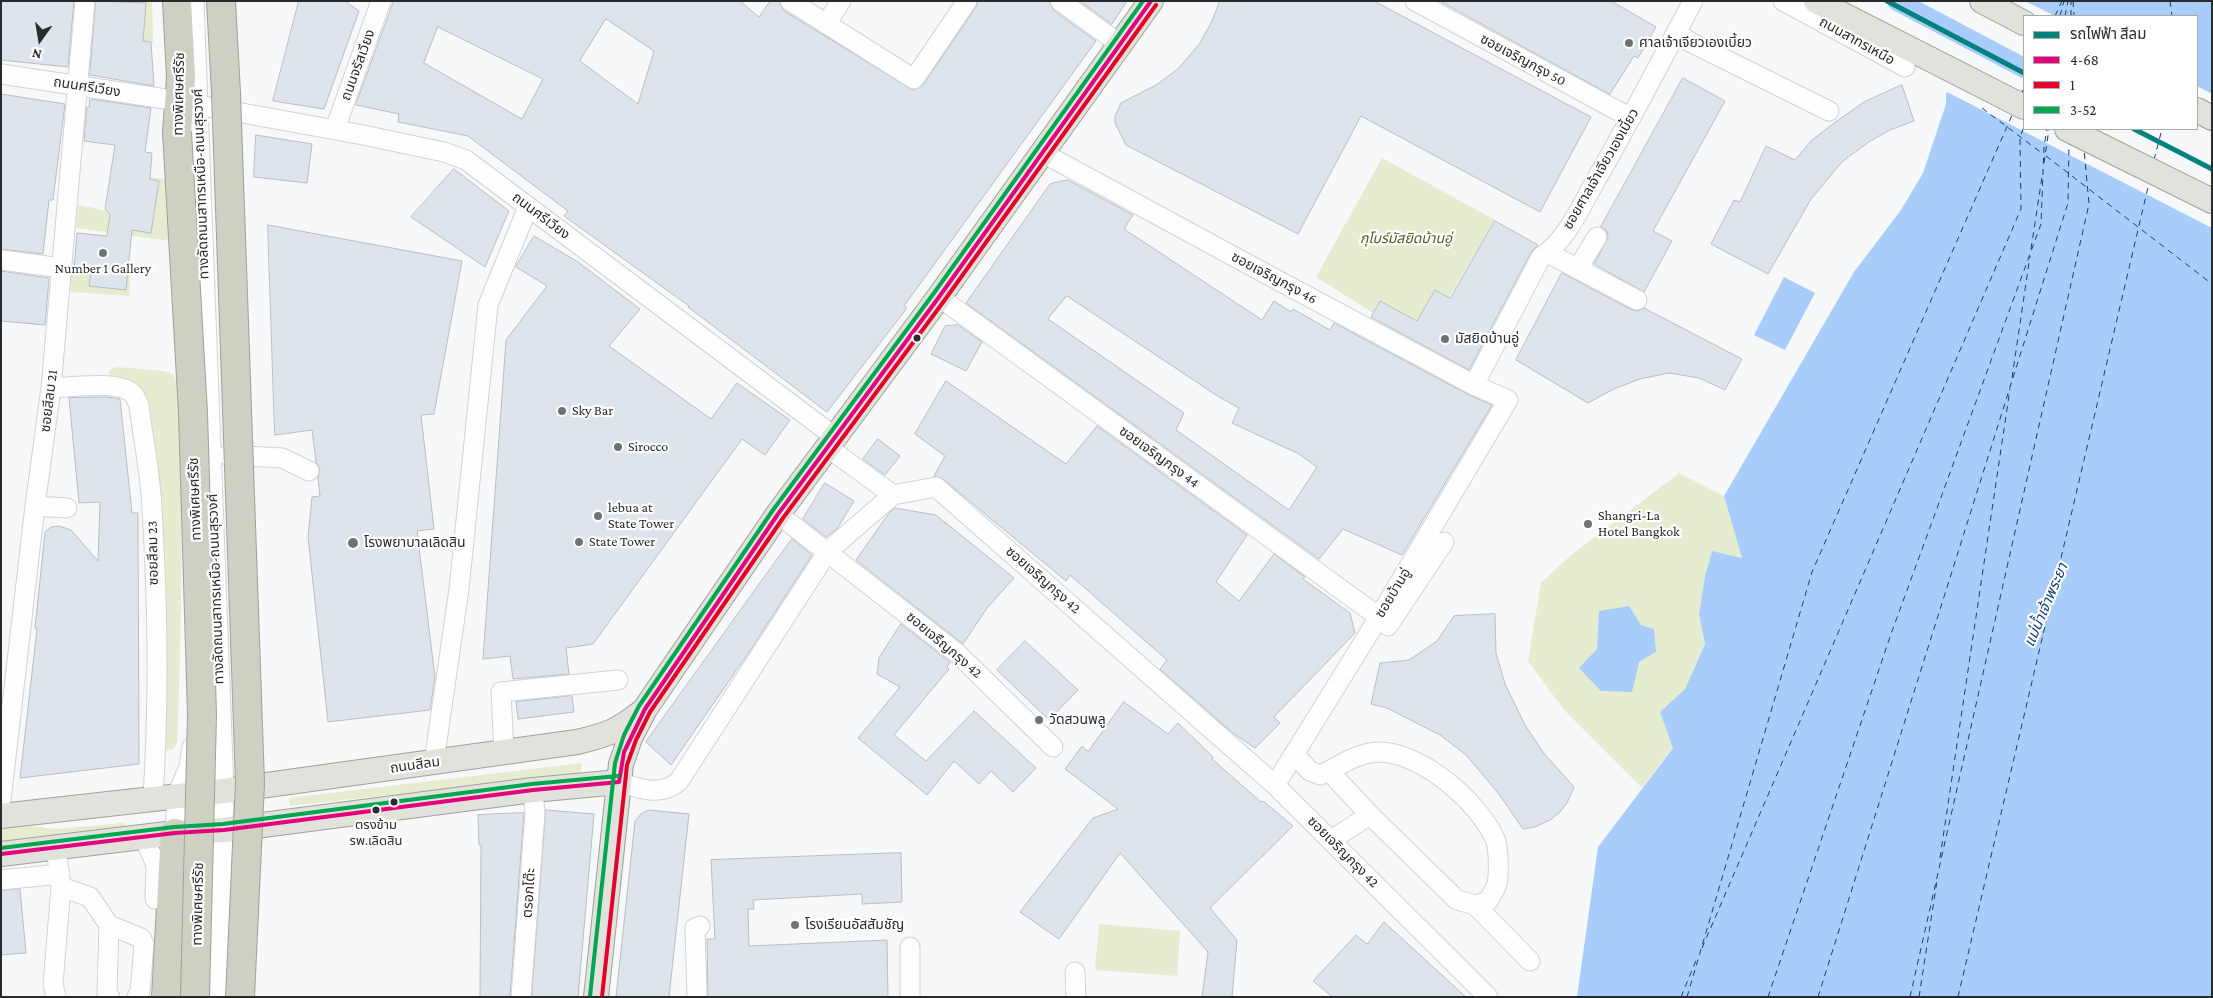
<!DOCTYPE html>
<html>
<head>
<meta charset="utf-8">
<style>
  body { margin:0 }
  #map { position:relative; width:2213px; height:998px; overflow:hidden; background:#f6f8fa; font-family:"Crimson Pro","Noto Sans Thai",serif }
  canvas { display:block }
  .frame { position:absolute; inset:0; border:2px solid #292a2b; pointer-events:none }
  .legend { position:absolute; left:2023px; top:15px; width:175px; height:115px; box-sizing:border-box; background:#fff; border:1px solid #a9aaaa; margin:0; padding:6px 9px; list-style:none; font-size:15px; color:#292a2b }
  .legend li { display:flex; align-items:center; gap:10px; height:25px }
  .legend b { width:25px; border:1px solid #a9aaaa }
  .north { position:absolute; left:15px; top:15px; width:50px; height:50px; -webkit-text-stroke:4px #fff; paint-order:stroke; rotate:193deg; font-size:14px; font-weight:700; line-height:20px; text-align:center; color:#292a2b }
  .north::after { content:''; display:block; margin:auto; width:18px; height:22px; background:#292a2b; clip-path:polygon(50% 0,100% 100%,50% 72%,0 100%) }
</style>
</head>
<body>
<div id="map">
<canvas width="2213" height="998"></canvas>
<div class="frame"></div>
<ul class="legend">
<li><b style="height:6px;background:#02817d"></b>รถไฟฟ้า สีลม</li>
<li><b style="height:6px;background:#e5007d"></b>4-68</li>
<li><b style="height:6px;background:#e4002b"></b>1</li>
<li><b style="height:6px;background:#00a651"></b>3-52</li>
</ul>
<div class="north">N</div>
</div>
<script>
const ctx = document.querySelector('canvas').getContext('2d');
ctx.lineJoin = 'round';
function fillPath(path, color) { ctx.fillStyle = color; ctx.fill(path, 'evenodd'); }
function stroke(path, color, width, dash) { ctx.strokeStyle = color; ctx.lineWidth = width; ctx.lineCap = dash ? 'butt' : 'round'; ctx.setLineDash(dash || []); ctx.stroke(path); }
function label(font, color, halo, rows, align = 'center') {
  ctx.font = font + ' "Crimson Pro","Noto Sans Thai",serif'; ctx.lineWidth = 4.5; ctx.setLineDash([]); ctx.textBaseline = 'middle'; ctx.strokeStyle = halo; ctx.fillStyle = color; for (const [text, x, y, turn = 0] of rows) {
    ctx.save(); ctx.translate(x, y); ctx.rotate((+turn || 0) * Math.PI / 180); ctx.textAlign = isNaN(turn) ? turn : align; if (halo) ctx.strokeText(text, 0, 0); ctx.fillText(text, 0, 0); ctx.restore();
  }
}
fillPath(new Path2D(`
  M 135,1 L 152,1 L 153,43 L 134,42 Z
  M 1382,158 L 1495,220 L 1449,297 L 1435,290 L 1417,321 L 1380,301 L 1373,313 L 1316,277 Z
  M 151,177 L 165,179 L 170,241 L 76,228 L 78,205 L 140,217 Z
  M 72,261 L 131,265 L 129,296 L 70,292 Z
  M 116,367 L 165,371 L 174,375 L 177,384 C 184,503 182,623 177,743 L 173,749 L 166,751 L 160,743 L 159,477 L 151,415 L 146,395 L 126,382 L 109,378 L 109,371 Z
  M 1679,473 L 1724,496 L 1742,558 L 1712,552 L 1705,576 L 1699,614 L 1705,644 L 1685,689 L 1660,712 L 1673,747 L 1642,788 L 1565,711 L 1528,661 L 1541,583 L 1570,556 Z
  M 582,763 L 580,774 L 290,806 L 289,798 Z
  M 123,823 L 125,823 L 126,830 L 1,843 L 1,829 L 29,826 L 56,829 Z
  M 1099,924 L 1180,931 L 1177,976 L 1095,970 Z`), '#e5ecd0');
fillPath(new Path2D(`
  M 1992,1 L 2212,1 L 2212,994 L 2210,997 L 1577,997 L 1598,847 L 1673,748 L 1660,712 L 1685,689 L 1705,644 L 1699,614 L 1705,576 L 1712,551 L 1742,558 L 1724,496 L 1854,272 L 1901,210 L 1923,173 L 1946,104 L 1946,94 ZM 2024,16 L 2197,16 L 2197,129 L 2024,129 Z
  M 1784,277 L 1815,293 L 1785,350 L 1754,335 Z
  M 1629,606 L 1641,625 L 1654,629 L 1656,652 L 1639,662 L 1632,692 L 1601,691 L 1579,668 L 1597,649 L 1599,611 Z`), '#a8cdfa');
fillPath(new Path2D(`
  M 1989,1 L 2025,1 L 2055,16 L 2024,16 L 2024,129 L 2197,129 L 2197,86 L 2212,94 L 2212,228 L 1945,91 Z`), '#f6f8fa');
stroke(new Path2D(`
  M 1897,1 L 2024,68`), '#a8cdfa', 20);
stroke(new Path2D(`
  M 2073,1 L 2074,16
  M 2170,1 L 2172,16
  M 2055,16 L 2062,1
  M 2060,16 L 2064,1
  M 2065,16 L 2068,1
  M 2071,16 L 2071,1
  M 2022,93 L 2024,87
  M 1982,108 L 2043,154
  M 2046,156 L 2212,284
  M 2154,160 L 2162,129
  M 2044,163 L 2049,129
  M 2031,249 L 2042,177
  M 2012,378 L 2030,256
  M 1940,858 L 2010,389
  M 1702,948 L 2021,209 L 2020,138 L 2024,126
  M 1681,997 L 1697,958
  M 1687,997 L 1812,572 L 2013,113
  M 1768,997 L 1891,634 L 2041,224 L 2044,147 L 2047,129
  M 1818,997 L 2068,203 L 2069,143
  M 1910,997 L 2089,204 L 2084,149
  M 1919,997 L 1937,881
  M 1958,997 L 2149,183`), '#0f427b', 1, [6, 5]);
const building = new Path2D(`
  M 1,1 L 74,1 L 68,67 L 1,60 Z
  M 96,1 L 146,3 L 143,41 L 151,42 L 154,86 L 90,75 Z
  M 299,1 L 345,1 L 359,11 L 324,109 L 273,101 Z
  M 394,1 L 740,1 L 759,17 L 770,1 L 779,1 L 784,11 L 913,90 L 923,85 L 976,7 L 978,1 L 1049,1 L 1053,10 L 1096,41 L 904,306 L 907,308 L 827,412 L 688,307 L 689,306 L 564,216 L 568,211 L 468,136 L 398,122 L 399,114 L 356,105 ZM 606,19 L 654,51 L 638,104 L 580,61 ZM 438,27 L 543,79 L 522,119 L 424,63 Z
  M 1080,1 L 1127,1 L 1112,24 Z
  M 1220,1 L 1374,1 L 1591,117 L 1540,212 L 1361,116 L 1298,234 L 1126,145 L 1115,123 L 1115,116 L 1121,103 L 1156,85 L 1178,69 L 1200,43 L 1212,21 Z
  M 1440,1 L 1611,1 L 1656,27 L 1638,58 L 1634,56 L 1610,94 Z
  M 1683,78 L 1725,101 L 1653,231 L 1672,241 L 1644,292 L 1594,264 L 1608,238 L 1607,231 L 1601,227 Z
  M 1902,85 L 1914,121 L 1890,130 L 1870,141 L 1842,162 L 1811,199 L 1768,274 L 1711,244 L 1734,200 L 1740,202 L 1766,146 L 1795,160 L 1812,140 L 1834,123 L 1864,102 Z
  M 1,94 L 65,104 L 53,200 L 49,200 L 43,254 L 1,249 Z
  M 90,99 L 151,108 L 145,152 L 152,153 L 150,179 L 159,181 L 151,233 L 132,230 L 126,290 L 89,286 L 91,270 L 74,268 L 77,233 L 107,236 L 110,214 L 105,209 L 115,145 L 84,141 L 87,107 L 89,107 Z
  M 256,135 L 312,144 L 307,183 L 254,177 Z
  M 454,169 L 509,211 L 485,267 L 411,217 Z
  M 1068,180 L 1133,215 L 1124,229 L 1262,320 L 1274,301 L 1291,312 L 1293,309 L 1330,330 L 1334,323 L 1469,395 L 1492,405 L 1402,555 L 1343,529 L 1319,559 L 966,303 L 1050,184 ZM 1067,296 L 1216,395 L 1239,408 L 1232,423 L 1299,454 L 1317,467 L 1289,510 L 1176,430 L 1184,413 L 1048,319 Z
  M 1495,221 L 1538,245 L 1531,252 L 1469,370 L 1371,317 L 1380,301 L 1417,321 L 1435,290 L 1450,298 Z
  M 268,225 L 462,261 L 434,414 L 421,415 L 434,529 L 417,531 L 435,677 L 430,710 L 328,722 L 308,537 L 312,497 L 320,496 L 318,478 L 320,470 L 316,462 L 312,430 L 275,435 Z
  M 534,236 L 578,262 L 640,309 L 609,346 L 711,419 L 737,383 L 790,420 L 765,455 L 742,439 L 593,644 L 566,648 L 569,674 L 513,679 L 510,656 L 483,659 L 506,340 L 547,286 L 516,267 Z
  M 1,271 L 49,278 L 45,325 L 1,321 Z
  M 1562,273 L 1632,310 L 1638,311 L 1644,308 L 1742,359 L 1725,390 L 1699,378 L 1669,373 L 1640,379 L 1614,389 L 1588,403 L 1516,360 Z
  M 958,325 L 982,342 L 966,371 L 931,354 L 945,326 Z
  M 946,381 L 1066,464 L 1097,426 L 1247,535 L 1216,582 L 1239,601 L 1274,554 L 1305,577 L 1303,579 L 1350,613 L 1355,633 L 1274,717 L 1280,723 L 1255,748 L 1234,734 L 1160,669 L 1167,660 L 1070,575 L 1066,581 L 943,479 L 934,476 L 945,456 L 915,434 Z
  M 106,397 L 120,399 L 132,513 L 138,513 L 139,764 L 20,778 L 37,629 L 35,628 L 45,532 L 51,527 L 59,526 L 71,530 L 98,561 L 100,502 L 79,503 L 69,398 Z
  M 878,439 L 900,456 L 885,475 L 863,459 Z
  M 825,483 L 854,501 L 837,529 L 826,537 L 803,519 Z
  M 895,508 L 936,515 L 1014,578 L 987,608 L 963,644 L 856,560 L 889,513 Z
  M 792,539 L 812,555 L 749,652 L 671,765 L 646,742 Z
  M 1495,614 L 1496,653 L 1505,684 L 1525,725 L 1543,752 L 1574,787 L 1567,803 L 1560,812 L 1550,820 L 1535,827 L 1523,829 L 1499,794 L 1466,755 L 1440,735 L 1387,708 L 1371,704 L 1380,663 L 1409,660 L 1437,641 L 1454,616 Z
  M 901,624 L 950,662 L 947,667 L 949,669 L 894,735 L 926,761 L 974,711 L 1036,768 L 1013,792 L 991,771 L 979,784 L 954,761 L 927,795 L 858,738 L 900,687 L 877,674 L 879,658 Z
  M 1025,641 L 1078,690 L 1049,720 L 997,670 Z
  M 572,696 L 574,712 L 518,719 L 516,702 Z
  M 1124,702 L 1168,734 L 1178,723 L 1213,757 L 1212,759 L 1261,802 L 1263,801 L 1293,826 L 1210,908 L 1237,940 L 1232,997 L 1202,997 L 1208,952 L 1120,853 L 1059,939 L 1020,912 L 1093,818 L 1118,809 L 1065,769 L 1082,746 L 1088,751 Z
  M 546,810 L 594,814 L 578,997 L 532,997 Z
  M 649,810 L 689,814 L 669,997 L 616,997 L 635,821 L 641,814 Z
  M 524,813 L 510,997 L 480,997 L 481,845 L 479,845 L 478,815 Z
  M 901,853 L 902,902 L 862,904 L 862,894 L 753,900 L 754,909 L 748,909 L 749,946 L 887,940 L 888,997 L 708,997 L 707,939 L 715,939 L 711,860 Z
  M 20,889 L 26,953 L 1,955 L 1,891 Z
  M 1384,922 L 1466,997 L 1333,997 L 1313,981 L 1356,935 L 1367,944 Z`);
fillPath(building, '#dde4ec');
stroke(building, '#bcbdbf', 1);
const minor = new Path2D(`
  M 194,1 L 224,791 L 218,997
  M 790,1 L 914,79 L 967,1
  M 1060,1 L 1120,44
  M 1415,1 L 1631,118
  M 1783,1 L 1905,67
  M 826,24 L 841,1
  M 1676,33 L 1692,43 L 1829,111
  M 1,74 L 172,100
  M 198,105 L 363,135 L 444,152 L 466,160 L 835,437
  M 335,129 L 381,1
  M 1041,152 L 1281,282 L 1474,385 L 1508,400 L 1379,617 L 1275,785
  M 1548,253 L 1637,300
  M 1,260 L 62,268
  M 1580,269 L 1583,260 L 1597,237
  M 939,297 L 1379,617
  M 1474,385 L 1541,257 C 1567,240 1581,206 1596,180 C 1630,121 1661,61 1693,1
  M 51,388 C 70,387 121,380 133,394 C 136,397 137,402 139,405 C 143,440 151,475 152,510 C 158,605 159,703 153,798
  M 827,447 L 893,495
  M 227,455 L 282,458 L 309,471
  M 35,506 L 67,508
  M 778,514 L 958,654 L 1053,747
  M 1388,626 L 1444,542
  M 504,752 L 501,692 L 618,680
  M 1294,754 L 1310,771 L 1320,775 C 1340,766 1357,752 1380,752 C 1423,754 1478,801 1495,839 C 1499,847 1499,875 1497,884 C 1495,890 1491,896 1488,901 L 1475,905 L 1457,900 L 1370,815 L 1331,840
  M 434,762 L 459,589 L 488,305 L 528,207
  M 1329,771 L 1370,815
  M 619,782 C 639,789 662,797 679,781 L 828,551 L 893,495 L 936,487 L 1275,785 L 1488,997
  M 1,800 L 35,506 L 51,388 L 85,1
  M 175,833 L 177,795 L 189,767 L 192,747
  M 144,837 L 156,865 L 155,899
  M 56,848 L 61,887 L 53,984 L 56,997
  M 1,880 L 60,874
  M 61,887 L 90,897 L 109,925 L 107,994 L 110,997
  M 1475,905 L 1530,961
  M 109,925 L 141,938 L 144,944 L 140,992 L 137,997
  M 910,947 L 910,997
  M 1075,972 L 1076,997
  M 521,997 L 535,813 L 533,790
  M 697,997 L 695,928 L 700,926`);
const major = new Path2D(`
  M 1816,1 L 2024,107
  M 1982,1 L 2024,23
  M 2197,110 L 2212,118
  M 2067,129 L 2212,201
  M 1,816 L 224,791 L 577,742 C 607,735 618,731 642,712
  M 1,854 L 175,833 L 224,830 L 533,790 L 619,782
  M 596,997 L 621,764 L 630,738 L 645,709 L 778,514 L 939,297 L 1151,1`);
const highway = new Path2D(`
  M 221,1 L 226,93
  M 177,132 L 181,77 L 177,1
  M 166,997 L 175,833`);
stroke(minor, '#d2d3d5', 21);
stroke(major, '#9fa297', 26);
stroke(highway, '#9fa297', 30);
stroke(minor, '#fefefe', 19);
stroke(major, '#e1e2db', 24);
stroke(highway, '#ced0c4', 28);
const highwayBridge = new Path2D(`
  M 226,93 L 250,783 L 240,997
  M 177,132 L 193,413 L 202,715 L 195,997`);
stroke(highwayBridge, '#9fa297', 30, []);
stroke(highwayBridge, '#ced0c4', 28);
stroke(new Path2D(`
  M 1,854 L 175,833 L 224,830 L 533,790 L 619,782 L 624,752 L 645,709 L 778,514 L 939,297 L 1151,1`), '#e5007d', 4);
stroke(new Path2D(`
  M 602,997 L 627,765 L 636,740 L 650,712 L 783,518 L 944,301 L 1156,5`), '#e4002b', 4);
stroke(new Path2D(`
  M 1,848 L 174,827 L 223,824 L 532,784 L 618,776
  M 590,996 L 615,763 L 624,735 L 639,706 L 773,510 L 934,293 L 1143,1`), '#00a651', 4);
stroke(new Path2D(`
  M 1887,1 L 2024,73
  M 2134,129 L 2212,169`), '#02817d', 5);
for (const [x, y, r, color] of [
  [1629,43,5,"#717273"],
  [103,253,5,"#717273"],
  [917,338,4.5,"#292a2b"],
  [1445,339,5,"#717273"],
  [562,411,5,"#717273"],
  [618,447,5,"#717273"],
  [598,516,5,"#717273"],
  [1588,524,5,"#717273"],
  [579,542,5,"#717273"],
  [353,543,6,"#717273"],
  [1039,720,5,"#717273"],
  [394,802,4.5,"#292a2b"],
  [376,810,4.5,"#292a2b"],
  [795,925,5,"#717273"]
]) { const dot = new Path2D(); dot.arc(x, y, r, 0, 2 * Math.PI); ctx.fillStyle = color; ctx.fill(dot); stroke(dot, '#fff', 2); }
label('13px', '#292a2b', '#fff', [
  ["ตรงข้าม",376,825],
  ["รพ.เลิดสิน",376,841]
]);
label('14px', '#292a2b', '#fff', [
  ["ถนนสาทรเหนือ",1857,41,29],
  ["ซอยเจริญกรุง 50",1523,60,28],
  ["ถนนจรัสเวียง",358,65,-70],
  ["ถนนศรีเวียง",87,87,9],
  ["ทางพิเศษศรีรัช",179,94,-89],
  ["ซอยศาลเจ้าเจียวเองเบี้ยว",1601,169,-60],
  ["ทางลัดถนนสาทรเหนือ-ถนนสุรวงศ์",201,184,-92],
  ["ถนนศรีเวียง",541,216,37],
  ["ซอยเจริญกรุง 46",1274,278,28],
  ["ซอยสีลม 21",49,401,-83],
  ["ซอยเจริญกรุง 44",1159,457,36],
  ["ทางพิเศษศรีรัช",195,499,-92],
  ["ซอยสีลม 23",153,553,-91],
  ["ซอยเจริญกรุง 42",1043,580,41],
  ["ทางลัดถนนสาทรเหนือ-ถนนสุรวงศ์",216,589,-92],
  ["ซอยบ้านอู่",1393,593,-59],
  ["ซอยเจรืญกรุง 42",944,645,40],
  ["ถนนสีลม",415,765,-8],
  ["ซอยเจริญกรุง 42",1343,852,45],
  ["ตรอกโต๊ะ",529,893,-86],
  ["ทางพิเศษศรีรัช",198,904,-89]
]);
label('14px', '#292a2b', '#fff', [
  ["ศาลเจ้าเจียวเองเบี้ยว",1639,43],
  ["Number 1 Gallery",103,269,"center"],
  ["มัสยิดบ้านอู่",1455,339],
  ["Sky Bar",572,411],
  ["Sirocco",628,447],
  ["lebua at",608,508],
  ["State Tower",608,524],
  ["Shangri-La",1598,516],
  ["Hotel Bangkok",1598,532],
  ["State Tower",589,542],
  ["โรงพยาบาลเลิดสิน",364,543],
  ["วัดสวนพลู",1049,720],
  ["โรงเรียนอัสสัมชัญ",805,925]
], 'left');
label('italic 14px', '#525b20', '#fff', [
  ["กุโบร์มัสยิดบ้านอู่",1406,239]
]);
label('italic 15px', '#0f427b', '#fff', [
  ["แม่น้ำเจ้าพระยา",2046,605,-67]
]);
</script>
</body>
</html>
